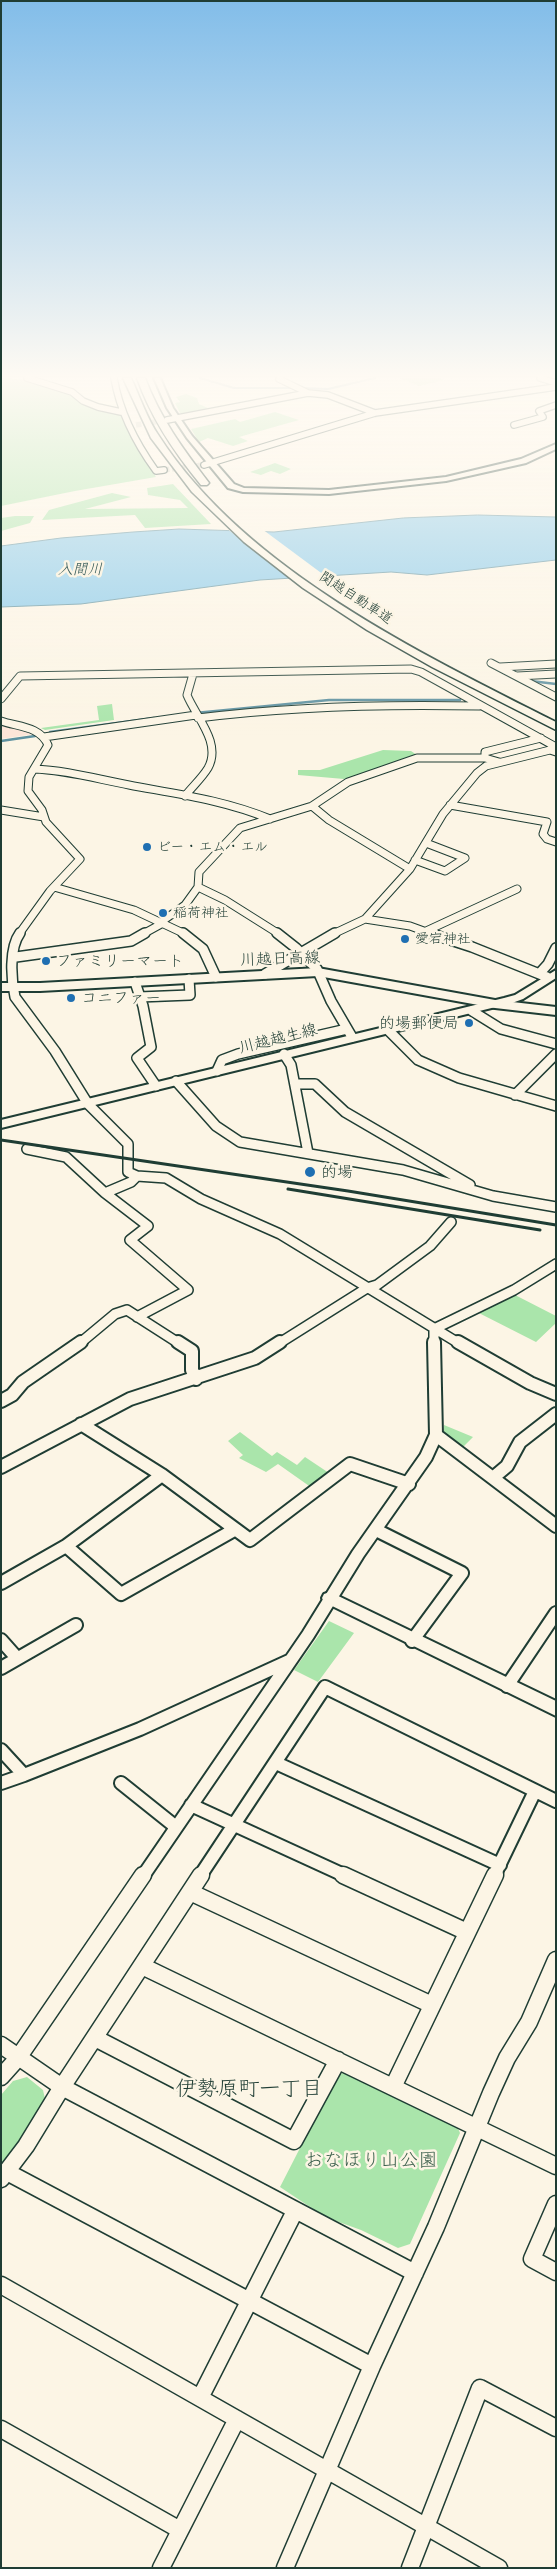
<!DOCTYPE html>
<html>
<head>
<meta charset="utf-8">
<style>
  body { margin:0 }
  #map { position:relative; width:557px; height:2569px; overflow:hidden; background:#fcf5e5; font-family:Delius,sans-serif }
  canvas { display:block }
  .frame { position:absolute; inset:0; border:2px solid #1f3d34; pointer-events:none }
</style>
</head>
<body>
<div id="map">
<canvas width="557" height="2569"></canvas>
<div class="frame"></div>
</div>
<script>
const ctx = document.querySelector('canvas').getContext('2d');
ctx.lineJoin = 'round';
function fillPath(path, color) { ctx.fillStyle = color; ctx.fill(path, 'evenodd'); }
function stroke(path, color, width, dash) { ctx.strokeStyle = color; ctx.lineWidth = width; ctx.lineCap = dash ? 'butt' : 'round'; ctx.setLineDash(dash || []); ctx.stroke(path); }
function label(font, color, halo, rows, align = 'center') {
  ctx.font = font + ' Delius,"Klee One",sans-serif'; ctx.lineWidth = 5; ctx.setLineDash([]); ctx.textBaseline = 'middle'; ctx.strokeStyle = halo; ctx.fillStyle = color; for (const [text, x, y, turn = 0] of rows) {
    ctx.save(); ctx.translate(x, y); ctx.rotate((+turn || 0) * Math.PI / 180); ctx.textAlign = isNaN(turn) ? turn : align; if (halo) ctx.strokeText(text, 0, 0); ctx.fillText(text, 0, 0); ctx.restore();
  }
}
fillPath(new Path2D(`
  M 1,724 L 25,729 L 34,734 L 1,739 Z`), '#fce5d8');
fillPath(new Path2D(`
  M 1,378 L 28,380 L 67,392 L 120,414 L 140,452 L 156,477 L 75,491 L 1,506 Z
  M 400,378 L 439,378 L 444,380 L 419,386 Z
  M 186,394 L 197,398 L 199,404 L 210,409 L 193,415 L 180,413 L 175,403 L 180,402 L 176,397 Z
  M 275,412 L 299,420 L 239,437 L 248,441 L 233,446 L 208,438 L 199,442 L 191,429 L 235,419 L 240,422 Z
  M 275,463 L 291,469 L 280,474 L 271,471 L 261,475 L 250,472 Z
  M 173,484 L 211,524 L 145,528 L 135,515 L 42,520 L 49,510 L 112,493 L 131,497 L 85,509 L 188,508 L 180,500 L 148,495 L 147,488 Z
  M 15,516 L 34,516 L 30,523 L 1,531 L 1,518 Z
  M 112,704 L 114,720 L 45,730 L 41,728 L 99,720 L 97,706 Z
  M 383,750 L 411,751 L 420,757 L 344,779 L 298,775 L 298,770 L 320,770 Z
  M 510,1296 L 517,1296 L 556,1316 L 556,1323 L 536,1342 L 473,1310 Z
  M 444,1425 L 473,1437 L 462,1448 L 444,1435 Z
  M 240,1432 L 272,1456 L 277,1452 L 297,1465 L 305,1457 L 329,1473 L 312,1488 L 278,1464 L 266,1472 L 239,1458 L 243,1455 L 228,1441 Z
  M 329,1621 L 354,1633 L 318,1682 L 294,1670 Z
  M 344,2073 L 457,2126 L 460,2133 L 410,2244 L 398,2248 L 361,2230 L 325,2217 L 280,2187 L 338,2074 Z
  M 27,2077 L 43,2090 L 45,2099 L 21,2141 L 2,2164 L 1,2095 L 13,2081 Z`), '#aae5ab');
const water = new Path2D(`
  M 478,515 L 556,517 L 556,560 L 427,575 L 391,572 L 260,580 L 81,604 L 1,607 L 1,546 L 61,538 L 133,532 L 179,529 L 274,532 L 403,518 Z`);
fillPath(water, '#89caea');
stroke(water, '#5f92a1', 1);
fillPath(new Path2D(`
  M 225,527 L 262,529 L 328,578 L 293,581 Z`), '#fcf5e5');
stroke(new Path2D(`
  M 200,378 L 234,388 L 294,388
  M 301,388 L 328,389 L 375,378`), '#5f92a1', 2);
stroke(new Path2D(`
  M 531,681 L 556,684
  M 195,713 L 329,700 L 460,700
  M 50,732 L 154,718
  M 1,741 L 35,736`), '#5f92a1', 2.5);
stroke(new Path2D(`
  M 136,425 L 167,420
  M 164,470 L 204,465`), '#d0d0c2', 5.5, [5.5, 2.5]);
const streetFar4 = new Path2D(`
  M 27,378 L 72,392 L 83,401 L 98,407 L 121,412
  M 114,378 C 120,413 135,442 156,471 L 164,470
  M 540,378 L 556,383
  M 279,379 L 308,393
  M 167,420 L 308,393 L 328,395 L 375,413
  M 514,425 L 543,417 L 539,411 L 556,405
  M 204,465 L 375,413 L 556,387`);
const streetFar3 = new Path2D(`
  M 491,663 L 556,697
  M 500,667 L 556,664
  M 517,676 L 556,674
  M 1,699 L 20,676 L 411,669 L 421,672 L 556,747
  M 198,718 C 292,706 385,704 479,706
  M 1,721 C 18,727 40,726 48,745 L 29,777 L 28,791 L 42,810 L 46,822 L 80,859 L 50,891 L 19,934
  M 44,737 L 196,715
  M 485,758 L 485,752 L 541,738
  M 34,769 C 66,770 97,779 129,785 C 177,794 224,800 270,819
  M 185,796 C 192,787 202,778 208,768 C 222,743 196,717 187,695 L 193,674
  M 450,805 L 547,822 L 543,834 L 547,839 L 556,842
  M 312,806 L 329,820 L 410,869
  M 1,810 L 44,817
  M 415,860 L 445,871 L 465,858 L 426,843
  M 54,887 L 134,910 L 185,934
  M 198,887 L 225,900 L 279,934
  M 365,919 L 410,869 L 443,814 L 477,773 L 486,766 L 550,750 L 556,752
  M 161,922 L 185,905 L 198,887 L 199,872 L 240,828 L 312,806 L 348,782 L 417,758 L 485,758 L 499,762
  M 424,932 L 517,889
  M 143,934 L 163,923
  M 333,934 L 365,919 L 410,926 L 432,934`);
const streetFar2 = new Path2D(`
  M 20,933 C 9,948 11,979 15,997 L 55,1051 L 88,1104 L 128,1144 L 128,1172 L 137,1176 L 166,1178 L 201,1199 L 280,1234 L 460,1344
  M 183,933 L 203,949 L 216,977
  M 277,933 L 296,948 L 317,969 L 331,1001 L 352,1037
  M 429,933 L 472,947 L 547,977
  M 16,957 L 131,941 L 145,933
  M 265,974 L 335,933
  M 539,974 L 548,964 L 556,948
  M 135,982 L 143,1006 L 151,1047 L 137,1058 L 156,1086
  M 139,997 L 190,995 L 189,979
  M 472,1011 L 501,1029 L 556,1044
  M 389,1031 L 418,1060 L 459,1078 L 556,1106
  M 284,1054 L 291,1065 L 308,1153
  M 217,1071 L 222,1060 L 238,1054 L 347,1029
  M 176,1081 L 216,1126 L 240,1142 L 403,1170 L 493,1196 L 556,1207
  M 295,1084 L 315,1084 L 345,1112 L 470,1185
  M 515,1095 L 556,1054
  M 27,1149 L 66,1157 L 105,1193 L 131,1182 L 137,1176
  M 105,1193 L 148,1226 L 130,1240 L 188,1290 L 137,1317
  M 79,1344 L 115,1314 L 127,1310 L 180,1344
  M 278,1344 L 367,1288 L 377,1285 L 430,1246 L 451,1222
  M 434,1344 L 434,1329 L 514,1290 L 556,1264`);
const streetFar1 = new Path2D(`
  M 178,1342 L 192,1351 L 192,1370 L 196,1379
  M 458,1342 L 530,1383 L 556,1394
  M 1,1401 L 12,1395 L 23,1382 L 81,1342
  M 81,1424 L 162,1475 L 250,1540 L 350,1464 L 409,1484
  M 436,1435 L 556,1526
  M 1,1467 L 130,1399 L 255,1358 L 280,1342
  M 494,1477 L 507,1466 L 520,1442 L 556,1414
  M 376,1530 L 462,1573 L 412,1641
  M 66,1546 L 121,1594 L 234,1530
  M 1,1583 L 66,1546 L 162,1475
  M 1,1640 L 17,1658
  M 1,1668 L 76,1625
  M 507,1686 L 556,1613
  M 1,1750 L 24,1775 L 140,1729 L 289,1661
  M 276,1763 L 500,1865
  M 1,1783 L 24,1775
  M 121,1783 L 176,1827
  M 191,1805 L 346,1876
  M 143,1876 L 308,1635 L 358,1554 L 426,1457 L 436,1435 L 434,1342
  M 200,1876 L 325,1687 L 556,1801
  M 494,1876 L 535,1791`);
const street = new Path2D(`
  M 343,1875 L 467,1932
  M 190,1892 L 432,2005
  M 142,1966 L 556,2166
  M 95,2038 L 294,2141 L 338,2060
  M 1,2045 L 62,2087 L 415,2273
  M 1,2077 L 18,2058 L 143,1875
  M 393,2087 L 495,1875
  M 7,2172 L 372,2366
  M 1,2179 L 26,2146 L 62,2087 L 201,1875
  M 556,2204 L 532,2259 L 556,2272
  M 1,2285 L 499,2568
  M 200,2398 L 295,2211
  M 1,2429 L 180,2530
  M 161,2568 L 237,2419
  M 285,2568 L 372,2366 L 436,2227 L 491,2093 L 507,2058 L 529,2022 L 556,1960
  M 410,2568 L 480,2388 L 556,2428`);
const secondary = new Path2D(`
  M 154,378 L 160,378 L 173,408 L 192,436 L 234,484 L 244,488 L 329,490 L 446,477 L 521,459 L 556,444 L 556,449 L 526,463 L 446,481 L 329,494 L 243,492 L 228,488 L 187,438 L 167,408 Z
  M 556,970 L 556,978 L 523,999 L 512,1003 L 1,1128 L 1,1120 L 504,998 L 515,995 Z
  M 330,1592 L 556,1701 L 556,1716 L 324,1602 L 322,1598 L 324,1594 Z`);
const primary = new Path2D(`
  M 318,968 L 495,1000 L 556,1007 L 556,1015 L 495,1008 L 318,976 L 40,991 L 1,991 L 1,983 L 40,983 Z`);
const highway = new Path2D(`
  M 123,378 L 131,378 C 140,397 147,419 159,436 C 244,568 419,653 556,722 L 556,730 L 432,667 L 367,630 L 303,588 L 244,542 L 192,492 L 151,438 Z
  M 137,378 L 145,378 C 160,418 183,449 209,483 L 207,485 L 201,485 C 174,452 151,418 137,378 Z`);
stroke(streetFar4, '#1f3d34', 8);
stroke(streetFar3, '#1f3d34', 9);
stroke(streetFar2, '#1f3d34', 12);
stroke(streetFar1, '#1f3d34', 16);
stroke(street, '#1f3d34', 19);
stroke(secondary, '#1f3d34', 4);
stroke(primary, '#1f3d34', 4);
stroke(highway, '#1f3d34', 3);
stroke(streetFar4, '#fcf5e5', 5.5);
stroke(streetFar3, '#fcf5e5', 7);
stroke(streetFar2, '#fcf5e5', 9);
stroke(streetFar1, '#fcf5e5', 12);
stroke(street, '#fcf5e5', 16);
fillPath(secondary, '#fcf5e5');
fillPath(primary, '#fcf5e5');
fillPath(highway, '#fcf5e5');
stroke(new Path2D(`
  M 1,1140 L 348,1191 L 556,1225
  M 288,1189 L 540,1230`), '#1f3d34', 3);
const sky = ctx.createLinearGradient(0, 0, 0, 737);
sky.addColorStop(0, '#82bde9');
sky.addColorStop(0.51, '#fefaf3');
sky.addColorStop(1, '#fefaf300');
ctx.fillStyle = sky;
ctx.fillRect(0, 0, 557, 737);
for (const [x, y, r, color] of [
  [147,847,5,"#1f6fb2"],
  [163,913,5,"#1f6fb2"],
  [405,939,5,"#1f6fb2"],
  [46,961,5,"#1f6fb2"],
  [71,998,5,"#1f6fb2"],
  [469,1023,5,"#1f6fb2"],
  [310,1172,6,"#1f6fb2"]
]) { const dot = new Path2D(); dot.arc(x, y, r, 0, 2 * Math.PI); ctx.fillStyle = color; ctx.fill(dot); stroke(dot, '#fcf5e5', 2); }
label('14px', '#1f3d34', '#fcf5e5', [
  ["関越自動車道",356,598,33]
]);
label('14px', '#1f3d34', '#fcf5e5', [
  ["ビー・エム・エル",157,847],
  ["稲荷神社",173,913],
  ["愛宕神社",415,939]
], 'left');
label('italic 15px', '#345958', '#fcf5e5', [
  ["入間川",80,570]
]);
label('16px', '#1f3d34', '#fcf5e5', [
  ["川越日高線",280,959,-2],
  ["川越越生線",278,1039,-14]
]);
label('16px', '#1f3d34', '#fcf5e5', [
  ["ファミリーマート",56,961],
  ["コニファー",81,998],
  ["的場郵便局",459,1023,"right"],
  ["的場",321,1172]
], 'left');
label('19px', '#3b5f4c', '#fcf5e5', [
  ["おなほり山公園",371,2161]
]);
label('21px', '#1f3d34', '#fcf5e5', [
  ["伊勢原町一丁目",249,2089]
]);
</script>
</body>
</html>
